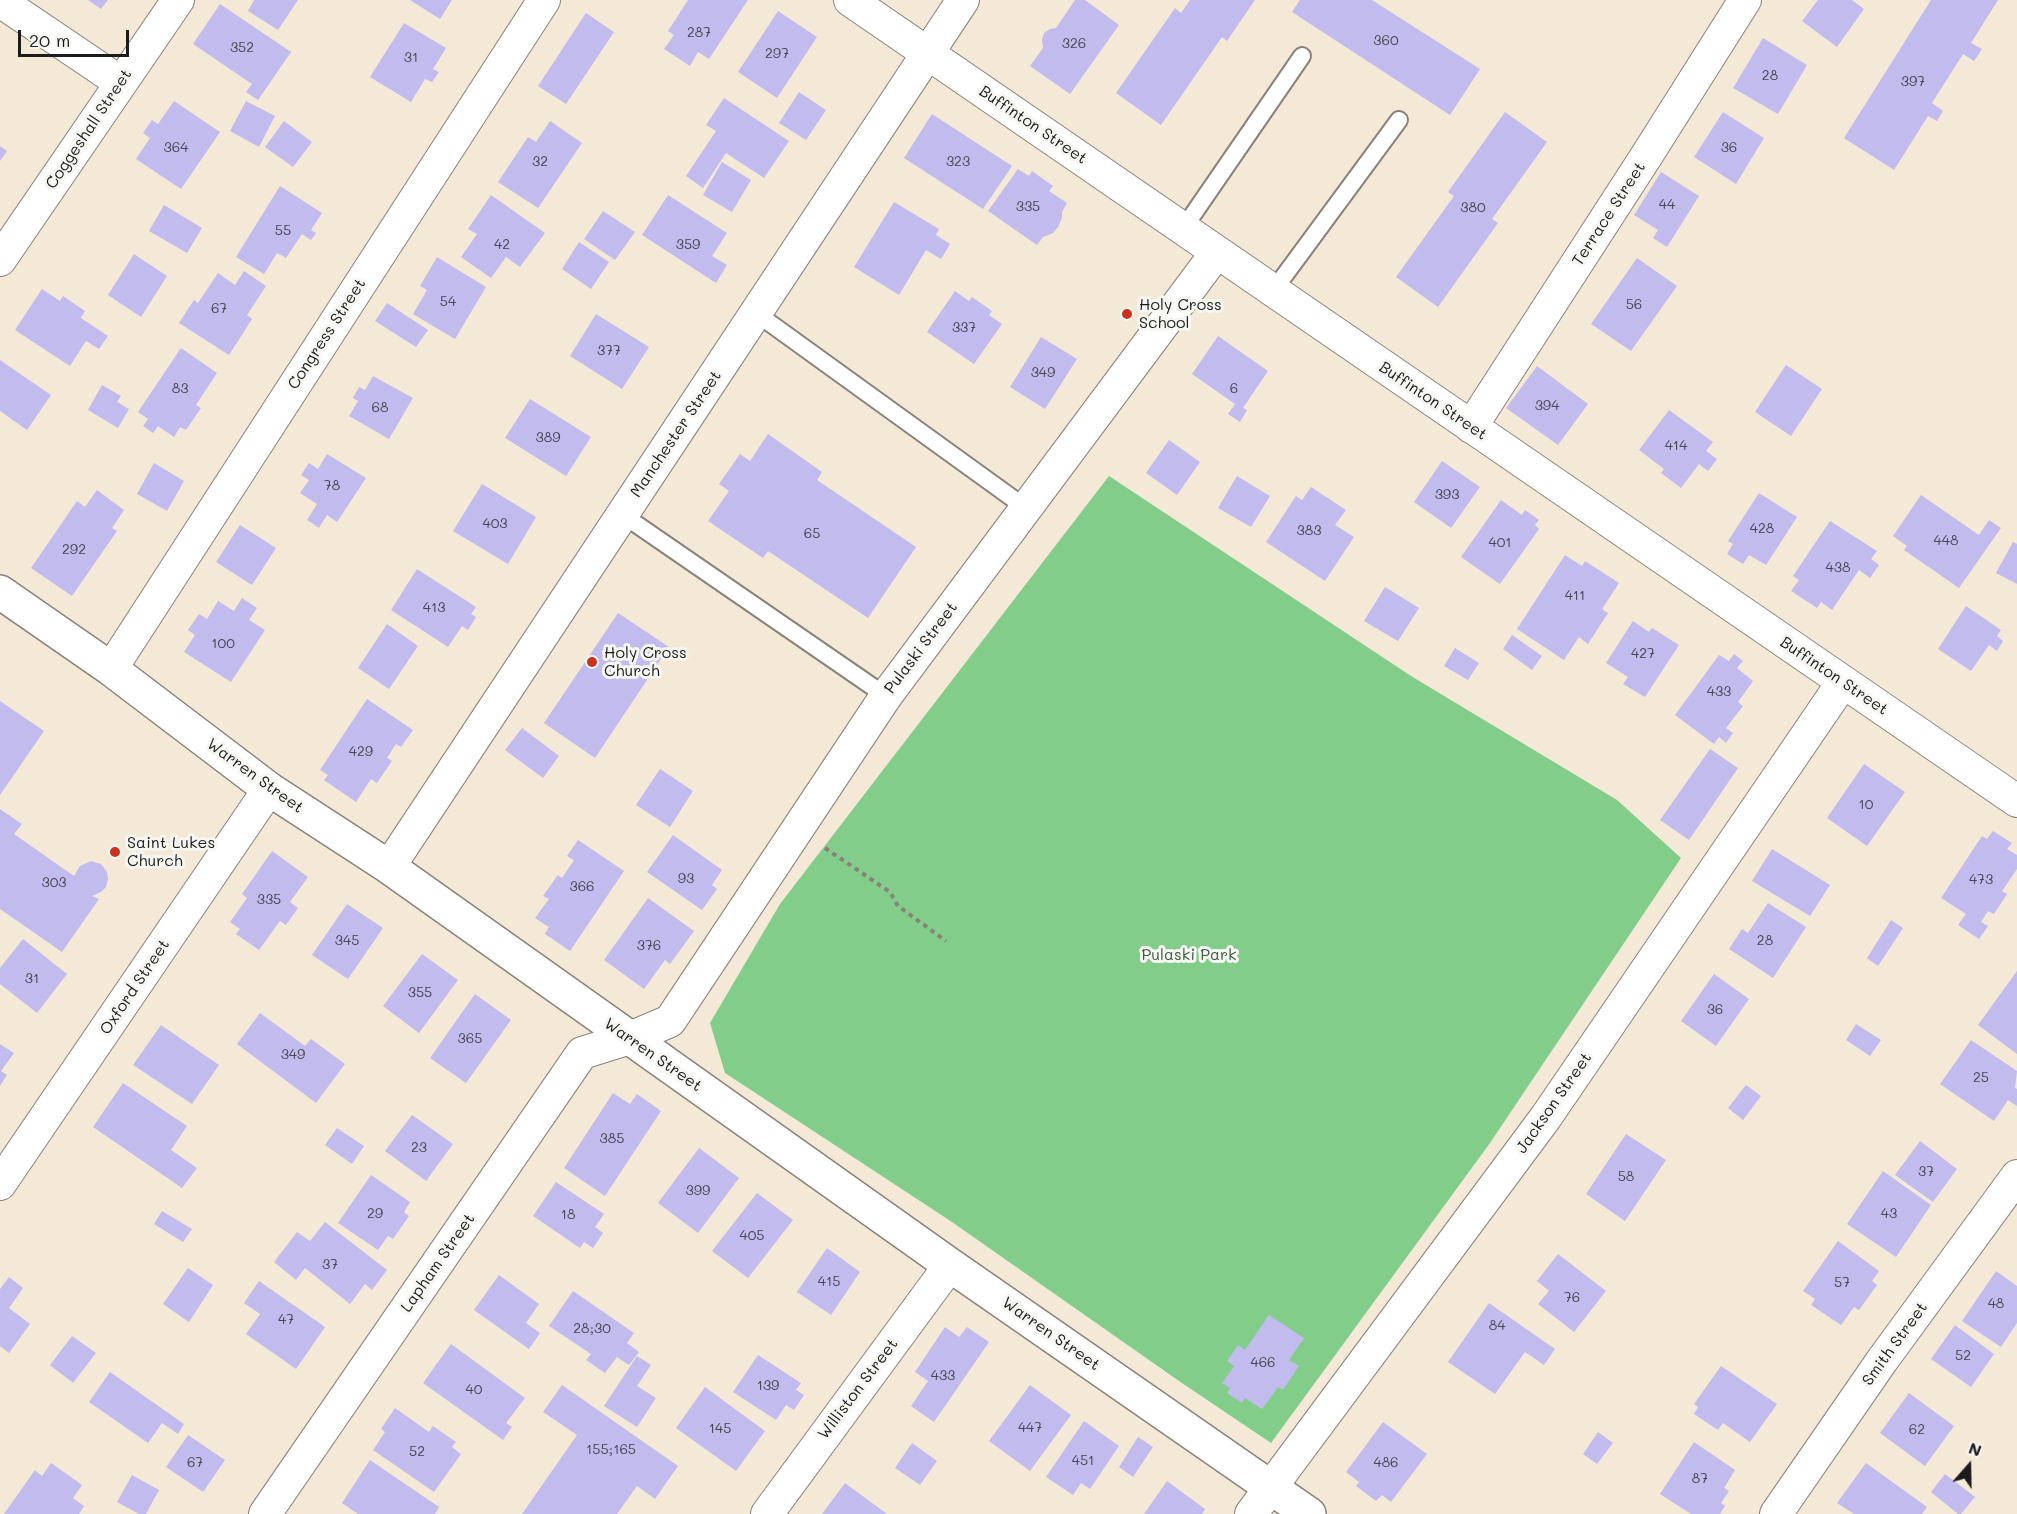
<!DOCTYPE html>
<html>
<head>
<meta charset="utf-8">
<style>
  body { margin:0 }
  #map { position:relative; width:2017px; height:1514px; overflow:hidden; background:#f3e9d6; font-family:Mali,sans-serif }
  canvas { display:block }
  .north { position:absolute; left:1939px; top:1436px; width:60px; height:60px; -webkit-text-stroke:4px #f6f6f2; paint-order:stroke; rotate:20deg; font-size:16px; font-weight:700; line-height:24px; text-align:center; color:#1c1c1c }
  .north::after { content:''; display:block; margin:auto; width:21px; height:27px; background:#1c1c1c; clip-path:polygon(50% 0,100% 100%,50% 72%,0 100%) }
  .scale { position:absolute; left:18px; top:30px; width:111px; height:27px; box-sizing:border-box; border:3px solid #1c1c1c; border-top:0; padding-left:8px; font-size:18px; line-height:21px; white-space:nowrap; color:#1c1c1c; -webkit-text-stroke:4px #f6f6f2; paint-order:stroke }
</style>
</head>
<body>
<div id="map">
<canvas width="2017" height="1514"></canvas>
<div class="north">N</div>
<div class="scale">20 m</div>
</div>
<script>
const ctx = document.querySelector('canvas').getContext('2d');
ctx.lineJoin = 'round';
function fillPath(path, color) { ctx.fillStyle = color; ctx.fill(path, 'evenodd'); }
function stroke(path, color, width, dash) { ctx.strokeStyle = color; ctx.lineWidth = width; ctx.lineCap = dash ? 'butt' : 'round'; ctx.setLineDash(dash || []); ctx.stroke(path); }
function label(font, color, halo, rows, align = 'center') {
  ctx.font = font + ' Mali,sans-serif'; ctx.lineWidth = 6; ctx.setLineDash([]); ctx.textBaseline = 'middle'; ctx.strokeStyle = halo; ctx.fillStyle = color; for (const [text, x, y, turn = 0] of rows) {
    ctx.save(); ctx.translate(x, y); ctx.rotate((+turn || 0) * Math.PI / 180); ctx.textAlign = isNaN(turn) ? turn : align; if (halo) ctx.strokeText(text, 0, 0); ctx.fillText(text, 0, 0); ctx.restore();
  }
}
fillPath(new Path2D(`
  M 1109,476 L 1411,676 L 1617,800 L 1681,858 L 1490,1143 L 1271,1443 L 1179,1381 L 952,1222 L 725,1073 L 710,1023 L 780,904 Z`), '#83cd8a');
fillPath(new Path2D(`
  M 88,0 L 108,0 L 101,9 Z
  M 254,0 L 298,0 L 278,30 L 248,11 Z
  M 410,0 L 452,0 L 440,19 Z
  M 688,0 L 748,0 L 709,59 L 698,52 L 690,66 L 664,49 L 674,35 L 668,31 Z
  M 1075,0 L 1085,0 L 1119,25 L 1070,94 L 1030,66 L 1043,48 L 1042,40 L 1044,33 L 1050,29 L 1056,28 Z
  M 1190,0 L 1255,0 L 1227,41 L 1222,37 L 1161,125 L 1116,93 L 1175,8 L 1181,13 Z
  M 1300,0 L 1372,0 L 1480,69 L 1450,115 L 1292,12 Z
  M 1818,0 L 1852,0 L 1864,9 L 1837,47 L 1802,21 Z
  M 1931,0 L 1998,0 L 1971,43 L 1982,49 L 1974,61 L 1963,54 L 1932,103 L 1943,111 L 1937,121 L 1928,116 L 1894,170 L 1844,138 Z
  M 220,4 L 291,52 L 258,100 L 246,92 L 252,84 L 193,44 Z
  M 778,11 L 817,37 L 777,98 L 738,72 Z
  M 586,13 L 614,32 L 566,104 L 538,86 Z
  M 404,23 L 446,48 L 433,69 L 439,72 L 432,82 L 425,79 L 411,102 L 370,77 Z
  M 1763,38 L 1807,65 L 1778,114 L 1733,88 Z
  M 799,92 L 826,110 L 806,140 L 779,123 Z
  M 724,98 L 789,141 L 764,178 L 726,153 L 703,188 L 686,176 L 716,131 L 706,125 Z
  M 174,101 L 220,132 L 181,189 L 136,159 L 150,138 L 143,133 L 152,120 L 158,124 Z
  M 246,101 L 275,116 L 259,147 L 230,131 Z
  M 1505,112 L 1547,142 L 1492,219 L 1498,223 L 1438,307 L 1396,277 L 1454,196 L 1448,192 Z
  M 1723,112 L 1764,138 L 1736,184 L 1694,157 Z
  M 932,114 L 1012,166 L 983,209 L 904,158 Z
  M 284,121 L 312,142 L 293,167 L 265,147 Z
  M 550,121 L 582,143 L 538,208 L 498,182 L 528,137 L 536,142 Z
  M 0,146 L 7,151 L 0,161 Z
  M 722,162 L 751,180 L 732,212 L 703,195 Z
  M 1018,169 L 1029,176 L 1032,171 L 1053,186 L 1049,191 L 1067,203 L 1062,212 L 1062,218 L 1058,227 L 1053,233 L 1043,237 L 1037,245 L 988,211 Z
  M 1661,172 L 1699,196 L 1667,247 L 1653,238 L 1658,230 L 1634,215 Z
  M 280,186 L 322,213 L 311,230 L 316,233 L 311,240 L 302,234 L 286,258 L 277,253 L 264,274 L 236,257 Z
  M 491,195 L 545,233 L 520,267 L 506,257 L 491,278 L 461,257 L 477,234 L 468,229 Z
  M 668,195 L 727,233 L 712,256 L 727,265 L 716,283 L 642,235 Z
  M 894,202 L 939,229 L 936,235 L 950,244 L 941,259 L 926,250 L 899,295 L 854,267 Z
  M 164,205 L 202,228 L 187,253 L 149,231 Z
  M 603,211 L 635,232 L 615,260 L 584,239 Z
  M 579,242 L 609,262 L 591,289 L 562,269 Z
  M 134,254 L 167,276 L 141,317 L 108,295 Z
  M 437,257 L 486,287 L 455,339 L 413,314 L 427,290 L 420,286 Z
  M 1637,258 L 1677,286 L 1631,351 L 1591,324 Z
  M 244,271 L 266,286 L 247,315 L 252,319 L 229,355 L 179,323 L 194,300 L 198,303 L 218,273 L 235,285 Z
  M 42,289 L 60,301 L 63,296 L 85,311 L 81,318 L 108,336 L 99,349 L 86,341 L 70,366 L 15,330 Z
  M 955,291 L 969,301 L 972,297 L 992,311 L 989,315 L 1002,324 L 974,364 L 927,332 Z
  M 387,303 L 428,330 L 416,347 L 375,321 Z
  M 596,314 L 649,347 L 622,389 L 570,356 Z
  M 1218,336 L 1268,371 L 1243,408 L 1247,410 L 1240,422 L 1228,414 L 1235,404 L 1192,374 Z
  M 1041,337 L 1077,359 L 1045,409 L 1010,387 Z
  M 181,348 L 217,373 L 196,405 L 201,408 L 186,430 L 180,427 L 174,437 L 158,426 L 153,433 L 143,426 L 148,419 L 138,412 Z
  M 0,360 L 51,395 L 27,430 L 0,411 Z
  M 1786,365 L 1822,389 L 1791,436 L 1755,412 Z
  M 1537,366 L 1588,404 L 1558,445 L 1506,408 Z
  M 373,376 L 413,398 L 389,439 L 349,416 L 358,401 L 353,398 L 359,387 L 365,390 Z
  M 102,385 L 121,396 L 117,402 L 129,409 L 118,428 L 88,410 Z
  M 530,399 L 591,437 L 566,476 L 505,438 Z
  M 1669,410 L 1713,442 L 1706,451 L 1717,459 L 1708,471 L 1699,464 L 1681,488 L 1661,473 L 1664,469 L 1639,450 Z
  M 768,434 L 822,472 L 817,480 L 916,547 L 868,618 L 768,551 L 763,558 L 708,521 L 729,491 L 719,484 L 740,454 L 750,461 Z
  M 1169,440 L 1200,462 L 1177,495 L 1146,473 Z
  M 327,454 L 366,478 L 337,522 L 327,515 L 319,528 L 307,520 L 317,504 L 300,493 L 309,480 L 301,475 L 309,463 L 318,469 Z
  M 1442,461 L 1480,487 L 1451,528 L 1414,502 Z
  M 154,463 L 184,481 L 167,511 L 137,494 Z
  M 1237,476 L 1270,496 L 1251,527 L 1218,508 Z
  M 482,484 L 536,517 L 508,564 L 453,531 Z
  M 1311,487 L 1346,510 L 1335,525 L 1354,537 L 1325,581 L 1266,542 L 1296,496 L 1302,500 Z
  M 97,490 L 124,510 L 112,528 L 117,531 L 72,596 L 31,568 L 77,501 L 85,507 Z
  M 1759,493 L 1797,517 L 1766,565 L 1749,555 L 1743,564 L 1727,554 L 1733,544 L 1728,541 Z
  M 1921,495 L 1979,535 L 1989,520 L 2001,528 L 1959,588 L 1904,550 L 1907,546 L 1893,536 Z
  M 1501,500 L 1522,515 L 1525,510 L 1539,520 L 1535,525 L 1539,529 L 1500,584 L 1461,557 Z
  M 1830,521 L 1877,551 L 1871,559 L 1879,565 L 1870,578 L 1859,570 L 1832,610 L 1821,602 L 1817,608 L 1791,591 L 1799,580 L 1793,576 Z
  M 240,525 L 276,548 L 252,585 L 216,562 Z
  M 2013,542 L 2017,544 L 2017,584 L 1996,573 Z
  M 1565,555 L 1582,566 L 1585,561 L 1619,583 L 1602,609 L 1608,613 L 1588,644 L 1579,637 L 1564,660 L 1517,629 Z
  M 417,569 L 476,607 L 471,614 L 476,617 L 468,630 L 462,626 L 448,647 L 391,610 Z
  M 1385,587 L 1419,608 L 1398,641 L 1364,621 Z
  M 242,598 L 257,608 L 249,620 L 265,630 L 231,682 L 184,652 L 195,635 L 188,630 L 199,614 L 207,619 L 218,601 L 234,611 Z
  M 1966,606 L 2001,630 L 1997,636 L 2003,641 L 1997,651 L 1989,645 L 1971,671 L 1938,649 Z
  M 618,613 L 669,647 L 595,758 L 544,723 Z
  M 1633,621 L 1649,632 L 1652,628 L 1679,645 L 1645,697 L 1623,684 L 1628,677 L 1606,663 Z
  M 387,624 L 418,646 L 389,689 L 358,668 Z
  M 1512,635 L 1542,656 L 1532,670 L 1503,649 Z
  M 1455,648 L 1479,663 L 1468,680 L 1444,666 Z
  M 1734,654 L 1743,661 L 1737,668 L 1753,681 L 1738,702 L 1743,706 L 1726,728 L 1733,733 L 1726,743 L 1719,737 L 1714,744 L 1675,715 L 1719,655 L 1729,661 Z
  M 367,699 L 413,730 L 401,747 L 396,744 L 387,758 L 392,761 L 377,783 L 371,779 L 356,802 L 324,780 L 328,775 L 320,770 Z
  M 0,701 L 44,731 L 0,795 Z
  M 522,728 L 559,756 L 543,778 L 505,750 Z
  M 1710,749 L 1738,768 L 1689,840 L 1660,820 Z
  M 1864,764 L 1905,792 L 1867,846 L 1827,818 Z
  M 660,769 L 693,791 L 670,827 L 636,805 Z
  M 0,809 L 22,824 L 14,834 L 74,876 L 80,866 L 91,861 L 101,864 L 107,872 L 108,879 L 106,887 L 101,892 L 92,896 L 99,899 L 62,952 L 0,909 Z
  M 1993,831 L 2012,843 L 2007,849 L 2017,855 L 2017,869 L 2002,891 L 2007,894 L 1994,914 L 1988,911 L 1981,922 L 1988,926 L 1979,939 L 1958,925 L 1966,914 L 1941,898 L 1982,836 L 1987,839 Z
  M 673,835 L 722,870 L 712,885 L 717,889 L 702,910 L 647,872 Z
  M 578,840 L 624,871 L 570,951 L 545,934 L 549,927 L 535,918 L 549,899 L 543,896 L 558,875 L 562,878 L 574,860 L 567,856 Z
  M 1772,849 L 1830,885 L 1810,916 L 1752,881 Z
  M 272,851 L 308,877 L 290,902 L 298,908 L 286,925 L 280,921 L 259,950 L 236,934 L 240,929 L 230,922 L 247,898 L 242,894 Z
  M 648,898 L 694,931 L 670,964 L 665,960 L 644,989 L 604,960 Z
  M 1768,903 L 1806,927 L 1773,978 L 1729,949 L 1742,929 L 1748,933 Z
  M 347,904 L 383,928 L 348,979 L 312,955 Z
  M 1891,920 L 1903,928 L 1878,966 L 1867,958 Z
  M 23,939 L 67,974 L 37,1013 L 0,984 L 0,968 Z
  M 422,954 L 458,980 L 419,1033 L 383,1006 Z
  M 2017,971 L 2017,1054 L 1978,1025 Z
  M 1714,974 L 1749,999 L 1716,1046 L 1681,1021 Z
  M 475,994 L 511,1020 L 466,1083 L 430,1058 Z
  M 260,1013 L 305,1046 L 311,1039 L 345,1064 L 316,1103 L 237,1044 Z
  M 1856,1024 L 1881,1040 L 1870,1056 L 1846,1040 Z
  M 161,1025 L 219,1065 L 192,1104 L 133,1065 Z
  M 1971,1040 L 2017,1071 L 2015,1088 L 2017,1089 L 2017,1106 L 2008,1100 L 1994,1121 L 1940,1084 Z
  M 0,1044 L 14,1053 L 1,1071 L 7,1075 L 0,1086 Z
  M 123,1083 L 187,1126 L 171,1150 L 197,1168 L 182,1188 L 93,1127 Z
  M 1746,1085 L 1761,1096 L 1743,1120 L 1728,1108 Z
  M 613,1093 L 630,1104 L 637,1094 L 661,1111 L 605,1196 L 564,1168 Z
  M 412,1115 L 453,1144 L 426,1181 L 385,1151 Z
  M 337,1128 L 364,1146 L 352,1164 L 325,1145 Z
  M 1626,1134 L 1666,1160 L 1625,1221 L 1586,1194 Z
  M 1920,1141 L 1957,1169 L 1933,1202 L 1895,1175 Z
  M 699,1148 L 739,1178 L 698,1233 L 658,1203 Z
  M 1883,1171 L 1931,1205 L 1896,1257 L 1847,1224 Z
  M 371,1175 L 410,1202 L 404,1212 L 409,1216 L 393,1239 L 388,1236 L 378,1250 L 338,1223 Z
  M 556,1182 L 604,1214 L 595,1227 L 603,1233 L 593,1248 L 584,1242 L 580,1248 L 533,1216 Z
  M 757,1193 L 793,1220 L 748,1278 L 712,1251 Z
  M 162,1211 L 192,1229 L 183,1242 L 154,1224 Z
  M 325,1222 L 387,1270 L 372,1290 L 365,1284 L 350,1304 L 305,1268 L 296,1280 L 274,1262 L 297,1232 L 310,1241 Z
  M 1838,1241 L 1879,1271 L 1872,1281 L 1877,1285 L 1859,1310 L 1854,1307 L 1841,1325 L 1811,1305 L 1815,1299 L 1803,1291 Z
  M 827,1248 L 860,1272 L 831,1315 L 797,1292 Z
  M 1558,1254 L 1606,1291 L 1574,1332 L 1538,1304 L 1549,1291 L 1537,1281 Z
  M 188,1268 L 213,1285 L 189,1322 L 163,1304 Z
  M 1996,1271 L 2017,1286 L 2017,1323 L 2001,1347 L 1962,1321 Z
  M 499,1275 L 539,1304 L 526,1323 L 540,1333 L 529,1349 L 474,1310 Z
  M 9,1277 L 23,1288 L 9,1308 L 30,1324 L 9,1353 L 0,1346 L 0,1289 Z
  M 259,1281 L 325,1327 L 296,1369 L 246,1334 L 260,1314 L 244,1303 Z
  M 573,1291 L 634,1333 L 627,1343 L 639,1352 L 629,1365 L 617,1357 L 605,1373 L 586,1360 L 591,1354 L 549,1326 Z
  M 1489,1303 L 1555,1349 L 1544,1365 L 1525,1352 L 1495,1394 L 1448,1362 Z
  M 1269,1315 L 1304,1338 L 1289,1360 L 1299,1366 L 1283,1390 L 1278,1387 L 1262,1409 L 1245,1398 L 1242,1403 L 1227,1393 L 1230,1388 L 1222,1383 L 1234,1366 L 1227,1361 L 1238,1345 L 1245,1350 Z
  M 1955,1325 L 1994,1354 L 1971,1387 L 1931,1359 Z
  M 945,1327 L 959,1337 L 967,1327 L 989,1342 L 934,1422 L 911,1406 L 928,1381 L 915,1372 Z
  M 72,1336 L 96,1353 L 73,1383 L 50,1365 Z
  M 451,1344 L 525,1398 L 506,1423 L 512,1427 L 503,1440 L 423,1383 Z
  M 758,1355 L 801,1383 L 796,1390 L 804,1395 L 794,1410 L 786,1405 L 776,1420 L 733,1392 Z
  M 637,1356 L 651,1365 L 637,1386 L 656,1398 L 637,1427 L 604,1406 Z
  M 1721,1366 L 1777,1404 L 1750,1442 L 1723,1423 L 1718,1430 L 1694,1414 L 1698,1407 L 1694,1404 Z
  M 110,1372 L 184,1424 L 178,1434 L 162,1423 L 148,1443 L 89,1402 Z
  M 562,1385 L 678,1466 L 655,1499 L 637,1486 L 617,1514 L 522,1514 L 577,1435 L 543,1412 Z
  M 1030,1385 L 1071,1415 L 1030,1471 L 989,1441 Z
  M 705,1387 L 765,1431 L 736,1471 L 676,1428 Z
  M 1909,1393 L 1954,1426 L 1925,1466 L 1880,1433 Z
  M 395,1408 L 429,1432 L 433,1426 L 456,1442 L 452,1447 L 461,1454 L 434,1492 L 373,1450 L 385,1432 L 381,1429 Z
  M 1084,1421 L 1119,1446 L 1090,1489 L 1081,1483 L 1073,1495 L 1046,1477 Z
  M 1383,1422 L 1427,1454 L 1391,1502 L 1382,1495 L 1376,1501 L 1356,1486 L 1359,1482 L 1346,1472 Z
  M 1598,1432 L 1613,1443 L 1597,1464 L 1583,1454 Z
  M 188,1435 L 225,1460 L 203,1492 L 166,1467 Z
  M 1138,1437 L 1153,1447 L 1133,1477 L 1119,1467 Z
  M 1694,1442 L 1735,1470 L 1724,1488 L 1729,1491 L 1721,1503 L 1725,1506 L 1720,1514 L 1691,1514 L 1660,1494 Z
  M 912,1443 L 937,1461 L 920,1485 L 895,1468 Z
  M 370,1460 L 439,1507 L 435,1514 L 358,1514 L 342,1503 Z
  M 51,1463 L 82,1485 L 73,1498 L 84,1506 L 79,1514 L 4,1514 L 35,1470 L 42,1476 Z
  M 1866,1463 L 1927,1507 L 1922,1514 L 1854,1514 L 1837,1503 Z
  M 1945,1474 L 1975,1497 L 1961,1514 L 1958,1514 L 1931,1492 Z
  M 132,1475 L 159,1490 L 146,1514 L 139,1514 L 117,1502 Z
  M 1167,1481 L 1205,1509 L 1202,1514 L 1144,1514 Z
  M 845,1483 L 887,1514 L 822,1514 Z`), '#c2bbee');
const lane = new Path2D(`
  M 1183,229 L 1302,56
  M 1273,291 L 1399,120
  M 756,313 L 1026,508
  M 623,515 L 886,696`);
const street = new Path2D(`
  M 850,0 L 2017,801
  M 0,1 L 120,82
  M 0,260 L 178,0
  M 1471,427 L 1647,155 L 1745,0
  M 111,669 L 544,0
  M 389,867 L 963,0
  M 0,1184 L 269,789
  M 265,1514 L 582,1053 L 630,1038 L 670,1021 L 886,696 L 1217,252
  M 767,1514 L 950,1265
  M 1251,1514 L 1546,1117 L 1843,682
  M 1776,1514 L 1881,1362 L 2017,1176`);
const secondary = new Path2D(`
  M 0,592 L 111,669 L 269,789 L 389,867 L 950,1265 L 1309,1514`);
stroke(lane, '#888279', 20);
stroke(street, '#888279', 34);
stroke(secondary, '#888279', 36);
stroke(new Path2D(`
  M 825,848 L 890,892 L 898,906 L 946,941`), '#888279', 4, [4.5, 4.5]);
stroke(lane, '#fff', 16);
stroke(street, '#fff', 32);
stroke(secondary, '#fff', 33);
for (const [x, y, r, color] of [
  [1127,314,6,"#c8321e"],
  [592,662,6,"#c8321e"],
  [115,852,6,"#c8321e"]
]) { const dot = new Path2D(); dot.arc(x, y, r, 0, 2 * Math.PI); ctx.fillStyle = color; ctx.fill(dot); stroke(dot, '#f6f6f2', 2); }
label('14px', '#464450', null, [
  ["287",699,33],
  ["360",1386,41],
  ["326",1074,44],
  ["352",242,48],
  ["297",777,54],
  ["31",411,58],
  ["28",1770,76],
  ["397",1913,82],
  ["364",176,148],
  ["36",1729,148],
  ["32",540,162],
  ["323",958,162],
  ["44",1667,205],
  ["335",1028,207],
  ["380",1473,208],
  ["55",283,231],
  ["42",502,245],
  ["359",688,245],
  ["54",448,302],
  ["56",1634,305],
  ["67",219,309],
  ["337",964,328],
  ["377",609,351],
  ["349",1043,373],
  ["83",180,389],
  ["6",1234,389],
  ["394",1547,406],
  ["68",380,408],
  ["389",548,438],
  ["414",1676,446],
  ["78",332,486],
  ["393",1447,495],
  ["403",495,524],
  ["428",1762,529],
  ["383",1309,531],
  ["65",812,534],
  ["448",1946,541],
  ["401",1500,543],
  ["292",74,550],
  ["438",1838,568],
  ["411",1575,596],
  ["413",434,608],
  ["100",223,644],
  ["427",1643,654],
  ["433",1719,692],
  ["429",361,752],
  ["10",1866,805],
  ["93",686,879],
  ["473",1981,880],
  ["303",54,883],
  ["366",582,887],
  ["335",269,900],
  ["345",347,941],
  ["28",1765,941],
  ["376",649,946],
  ["31",32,979],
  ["355",420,993],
  ["36",1715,1010],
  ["365",470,1039],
  ["349",293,1055],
  ["25",1981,1078],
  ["385",612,1139],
  ["23",419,1148],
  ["37",1926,1172],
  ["58",1626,1177],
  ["399",698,1191],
  ["29",375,1214],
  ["43",1889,1214],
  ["18",568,1215],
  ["405",752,1236],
  ["37",330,1265],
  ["415",829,1282],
  ["57",1842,1283],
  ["76",1572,1298],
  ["48",1996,1304],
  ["47",286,1320],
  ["84",1497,1326],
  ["28;30",592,1329],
  ["52",1963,1356],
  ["466",1263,1363],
  ["433",943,1376],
  ["139",768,1386],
  ["40",474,1390],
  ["447",1030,1428],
  ["145",720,1429],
  ["62",1917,1430],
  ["155;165",611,1450],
  ["52",417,1452],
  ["451",1083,1461],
  ["67",195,1463],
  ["486",1386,1463],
  ["87",1700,1479]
]);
label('16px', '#1c1c1c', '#f6f6f2', [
  ["Buffinton Street",1033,125,34],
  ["Coggeshall Street",89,129,-56],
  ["Terrace Street",1609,214,-57],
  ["Congress Street",327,334,-57],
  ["Buffinton Street",1433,401,34],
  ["Manchester Street",676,434,-56],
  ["Pulaski Street",921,648,-53],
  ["Buffinton Street",1834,676,34],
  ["Warren Street",255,776,36],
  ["Oxford Street",135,987,-56],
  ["Warren Street",653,1055,35],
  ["Jackson Street",1554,1103,-55],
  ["Lapham Street",438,1263,-55],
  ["Warren Street",1051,1334,35],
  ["Smith Street",1895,1344,-54],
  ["Williston Street",858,1389,-53]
]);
label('16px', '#1c1c1c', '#f6f6f2', [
  ["Holy Cross",1139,305],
  ["School",1139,323],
  ["Holy Cross",604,653],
  ["Church",604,671],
  ["Saint Lukes",127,843],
  ["Church",127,861]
], 'left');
label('16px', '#405a42', '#f6f6f2', [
  ["Pulaski Park",1189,955]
]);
</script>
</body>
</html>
